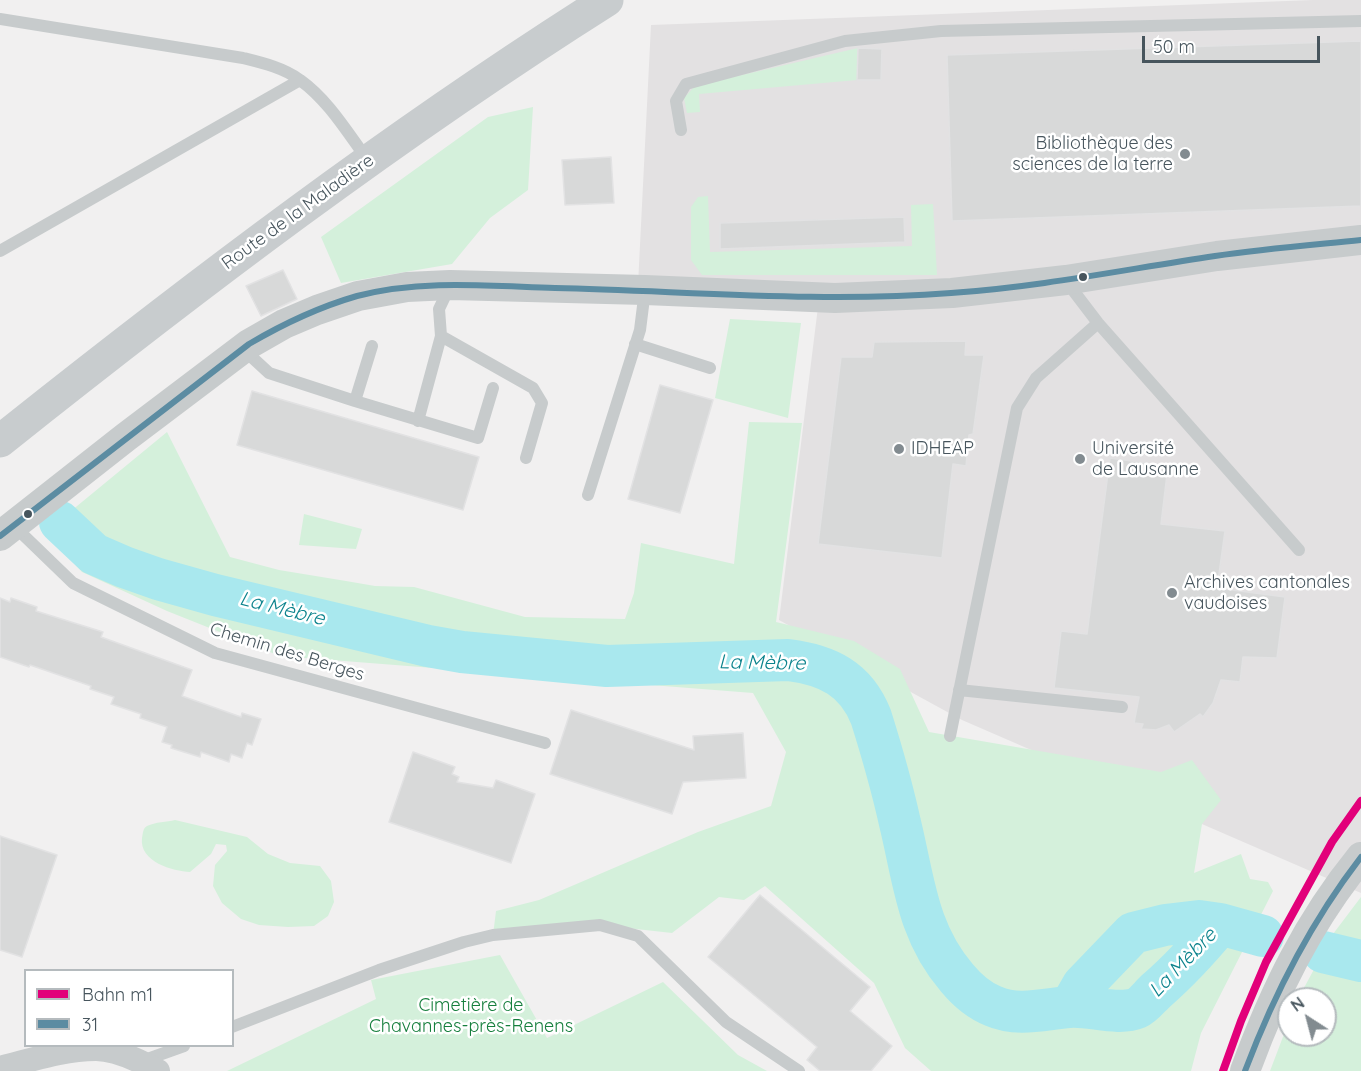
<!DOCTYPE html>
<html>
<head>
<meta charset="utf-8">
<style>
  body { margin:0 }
  #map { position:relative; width:1361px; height:1071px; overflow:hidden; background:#f1f0f0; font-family:Quicksand,sans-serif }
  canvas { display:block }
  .legend { position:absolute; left:24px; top:969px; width:210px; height:78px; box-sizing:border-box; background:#fff; border:2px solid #b5bbbe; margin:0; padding:8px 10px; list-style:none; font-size:18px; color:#47555d }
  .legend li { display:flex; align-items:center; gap:12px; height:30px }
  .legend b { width:30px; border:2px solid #b5bbbe }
  .north { position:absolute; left:1277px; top:987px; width:60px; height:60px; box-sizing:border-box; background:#fff; border:2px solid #b5bbbe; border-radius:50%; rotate:324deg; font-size:16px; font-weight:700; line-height:24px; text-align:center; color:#47555d }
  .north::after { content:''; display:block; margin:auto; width:21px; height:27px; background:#828b90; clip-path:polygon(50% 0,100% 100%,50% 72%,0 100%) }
  .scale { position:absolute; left:1142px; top:36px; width:178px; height:27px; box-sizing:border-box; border:3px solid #47555d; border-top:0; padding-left:8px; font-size:18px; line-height:21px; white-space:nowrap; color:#47555d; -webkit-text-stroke:4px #fff; paint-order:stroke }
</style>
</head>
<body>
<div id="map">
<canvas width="1361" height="1071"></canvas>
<ul class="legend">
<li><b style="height:8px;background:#e2007a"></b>Bahn m1</li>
<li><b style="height:8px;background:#5c8ca2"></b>31</li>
</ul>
<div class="north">N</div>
<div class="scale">50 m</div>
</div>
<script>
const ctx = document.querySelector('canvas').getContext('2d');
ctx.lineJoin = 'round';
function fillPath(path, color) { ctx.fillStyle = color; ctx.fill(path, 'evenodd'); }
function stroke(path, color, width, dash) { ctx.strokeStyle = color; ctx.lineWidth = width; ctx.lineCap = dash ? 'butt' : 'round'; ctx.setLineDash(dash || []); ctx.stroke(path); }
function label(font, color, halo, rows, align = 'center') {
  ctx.font = font + ' Quicksand,sans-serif'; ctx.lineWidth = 5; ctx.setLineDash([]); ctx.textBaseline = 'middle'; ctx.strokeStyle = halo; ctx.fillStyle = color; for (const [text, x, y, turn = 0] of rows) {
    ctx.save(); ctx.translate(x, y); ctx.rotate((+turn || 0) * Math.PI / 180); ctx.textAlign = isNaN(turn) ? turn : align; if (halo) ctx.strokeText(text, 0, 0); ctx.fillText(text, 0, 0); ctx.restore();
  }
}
fillPath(new Path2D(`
  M 1313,0 L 1361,0 L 1361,893 L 962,720 L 779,620 L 819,299 L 638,285 L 651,25 Z`), '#e3e1e2');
fillPath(new Path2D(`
  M 858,48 L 857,80 L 699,94 L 700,112 L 687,113 L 684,98 L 695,86 Z
  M 533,107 L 528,190 L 490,218 L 452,264 L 341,283 L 321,237 L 488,117 Z
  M 708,196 L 710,252 L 912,246 L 911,205 L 933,204 L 937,275 L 702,275 L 691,260 L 691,207 L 698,197 Z
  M 730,319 L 801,323 L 788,418 L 715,398 Z
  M 749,422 L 802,423 L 776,622 L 854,641 L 900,669 L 929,732 L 1161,772 L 1192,760 L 1221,800 L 1202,824 L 1194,873 L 1241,854 L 1250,879 L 1268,882 L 1273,891 L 1201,1033 L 1191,1071 L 931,1071 L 905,1048 L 874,983 L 765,886 L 744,900 L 719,897 L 672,933 L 600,925 L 493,935 L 496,911 L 539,900 L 698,832 L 771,806 L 786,752 L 753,693 L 280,656 L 167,611 L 82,572 L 48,535 L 54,525 L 167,432 L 230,557 L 279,570 L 346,581 L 375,586 L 414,587 L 525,617 L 625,619 L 634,593 L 641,543 L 734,564 Z
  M 304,514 L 362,529 L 356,549 L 299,545 Z
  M 175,820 L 247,837 L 268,854 L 290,863 L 320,866 L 331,881 L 334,902 L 328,916 L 314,926 L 288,927 L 259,925 L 241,919 L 222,903 L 213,886 L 215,865 L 227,851 L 226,845 L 216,844 L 211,854 L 190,872 C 173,871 139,862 142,838 C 143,833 143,828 147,826 C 155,822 167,822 175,820 Z
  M 1361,897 L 1361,1071 L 1270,1071 L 1289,1021 L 1289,1035 L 1325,1035 L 1325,999 L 1298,999 L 1333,934 Z
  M 500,955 L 547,1038 L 663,982 L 738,1055 L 767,1071 L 227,1071 L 376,999 L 371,980 Z`), '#d4f0db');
stroke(new Path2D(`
  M 60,522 L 94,554 L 124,567 L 158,579 L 215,595 L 428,646 L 462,652 L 607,666 L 788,660 C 828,665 856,679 871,717 C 882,752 892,787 900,823 C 914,880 917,932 957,978 C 967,990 978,1000 993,1006 C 1018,1017 1044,1009 1069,1007 C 1089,1005 1118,1016 1137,1008 C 1144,1005 1151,995 1157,990 C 1180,970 1200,948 1220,924 L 1263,936
  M 1323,952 L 1361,961
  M 1071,1006 L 1083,985 L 1133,933 L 1165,925 L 1199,921 L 1220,924`), '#a9e8ee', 42);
const building = new Path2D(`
  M 1361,41 L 1361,206 L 952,221 L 947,55 Z
  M 858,48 L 882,49 L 881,80 L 857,80 Z
  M 611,157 L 614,203 L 565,205 L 562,160 Z
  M 904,217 L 905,242 L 720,249 L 720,223 Z
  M 283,270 L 297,299 L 261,316 L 246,286 Z
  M 966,341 L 965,355 L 984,355 L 973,434 L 969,435 L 966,466 L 953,464 L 942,558 L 818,544 L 841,357 L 872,357 L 874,342 Z
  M 660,385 L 713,400 L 680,513 L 628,499 Z
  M 252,391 L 479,457 L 463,510 L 237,445 Z
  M 1110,458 L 1168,466 L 1161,524 L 1225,531 L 1217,588 L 1285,597 L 1277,658 L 1243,657 L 1240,682 L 1221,680 L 1213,703 L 1203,717 L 1200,714 L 1174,732 L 1169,725 L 1156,730 L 1141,729 L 1143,724 L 1134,723 L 1139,697 L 1054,688 L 1061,631 L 1087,634 Z
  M 0,598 L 10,602 L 11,598 L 37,607 L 36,611 L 103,632 L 101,637 L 192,670 L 182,696 L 241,717 L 242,713 L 261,719 L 252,745 L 247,743 L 242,758 L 231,754 L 229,762 L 201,752 L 200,757 L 171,748 L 172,745 L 162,742 L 167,727 L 140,718 L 141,714 L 111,704 L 114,697 L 90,689 L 91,686 L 30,665 L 29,667 L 0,657 Z
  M 571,710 L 694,750 L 693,736 L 743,733 L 746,778 L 683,782 L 672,814 L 550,774 Z
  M 413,752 L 455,767 L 452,774 L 459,777 L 457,782 L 493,788 L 496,780 L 535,794 L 511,863 L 389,822 Z
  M 0,836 L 57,855 L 22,957 L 0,950 Z
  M 760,895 L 870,987 L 850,1011 L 892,1046 L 871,1071 L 820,1071 L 807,1060 L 817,1047 L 708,957 Z`);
fillPath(building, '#d8d9d9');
stroke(building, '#e2e2e3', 1.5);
stroke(new Path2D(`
  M 0,19 L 243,58 C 263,63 284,68 300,80 C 328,100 347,132 367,159
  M 681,130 L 676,101 L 686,84 L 845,41 L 941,31 L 1361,21
  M 0,251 L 300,80
  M 1066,281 L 1098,323 L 1299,550
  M 450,286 L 439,309 L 441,336 L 533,388 L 542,403 L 526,458
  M 635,344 L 710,368
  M 372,346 L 355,401 L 478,438 L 493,388
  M 243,349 L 269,373 L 355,401
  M 418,421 L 441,336
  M 588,495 L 640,330 L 645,290
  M 14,526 L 73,583 L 215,653 L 545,743
  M 959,690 L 1122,707
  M 950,736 L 1017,408 L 1036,378 L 1098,323
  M 232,1027 L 379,970 L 464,942 L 493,935 L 600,925 L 638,936 L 726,1022 L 799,1071
  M 142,1061 L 184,1046`), '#c7cbcc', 12);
stroke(new Path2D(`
  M 0,1068 C 32,1060 63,1049 96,1049 C 115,1049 142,1062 158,1071`), '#c7cbcc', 24);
stroke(new Path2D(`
  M 0,536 L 126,437 L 249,344 L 284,324 L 317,310 L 358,296 L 407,287 L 450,285 L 645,290 L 835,298 L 952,293 L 1066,280 L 1217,256 L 1361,240
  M 1245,1071 C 1274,992 1308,922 1361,857`), '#c7cbcc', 30);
stroke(new Path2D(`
  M 0,441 C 196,285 395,134 607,0`), '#c8ccce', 33);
stroke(new Path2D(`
  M 0,536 L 249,344 C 283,324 319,307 357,296 C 421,279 490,286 555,288 C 687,291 819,303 951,293 C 1040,287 1127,269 1215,256 C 1263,249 1312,245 1361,240
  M 1245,1071 C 1274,994 1310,923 1361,857`), '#5c8ca2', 6);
stroke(new Path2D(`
  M 1223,1071 L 1241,1021 L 1266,962 L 1332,842 L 1361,801`), '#e2007a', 8);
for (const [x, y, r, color] of [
  [1185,154,6,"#828b90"],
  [1083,277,5,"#47555d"],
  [899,449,6,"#828b90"],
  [1080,459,6,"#828b90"],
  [28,514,5,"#47555d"],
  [1172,593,6,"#828b90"]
]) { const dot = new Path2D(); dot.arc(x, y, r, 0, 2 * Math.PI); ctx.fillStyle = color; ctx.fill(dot); stroke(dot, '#fff', 2); }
label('18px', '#47555d', '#fff', [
  ["Bibliothèque des",1173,144,"right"],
  ["sciences de la terre",1173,165,"right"],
  ["IDHEAP",911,449],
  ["Université",1092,449],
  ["de Lausanne",1092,470],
  ["Archives cantonales",1184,583],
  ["vaudoises",1184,604]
], 'left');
label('18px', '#47555d', '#fff', [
  ["Route de la Maladière",298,212,-36],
  ["Chemin des Berges",287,652,17]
]);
label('18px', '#167f3d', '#fff', [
  ["Cimetière de",471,1006],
  ["Chavannes-près-Renens",471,1027]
]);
label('italic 20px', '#0c838d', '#fff', [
  ["La Mèbre",282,609,14],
  ["La Mèbre",762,663,1],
  ["La Mèbre",1183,963,-46]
]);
</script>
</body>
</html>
